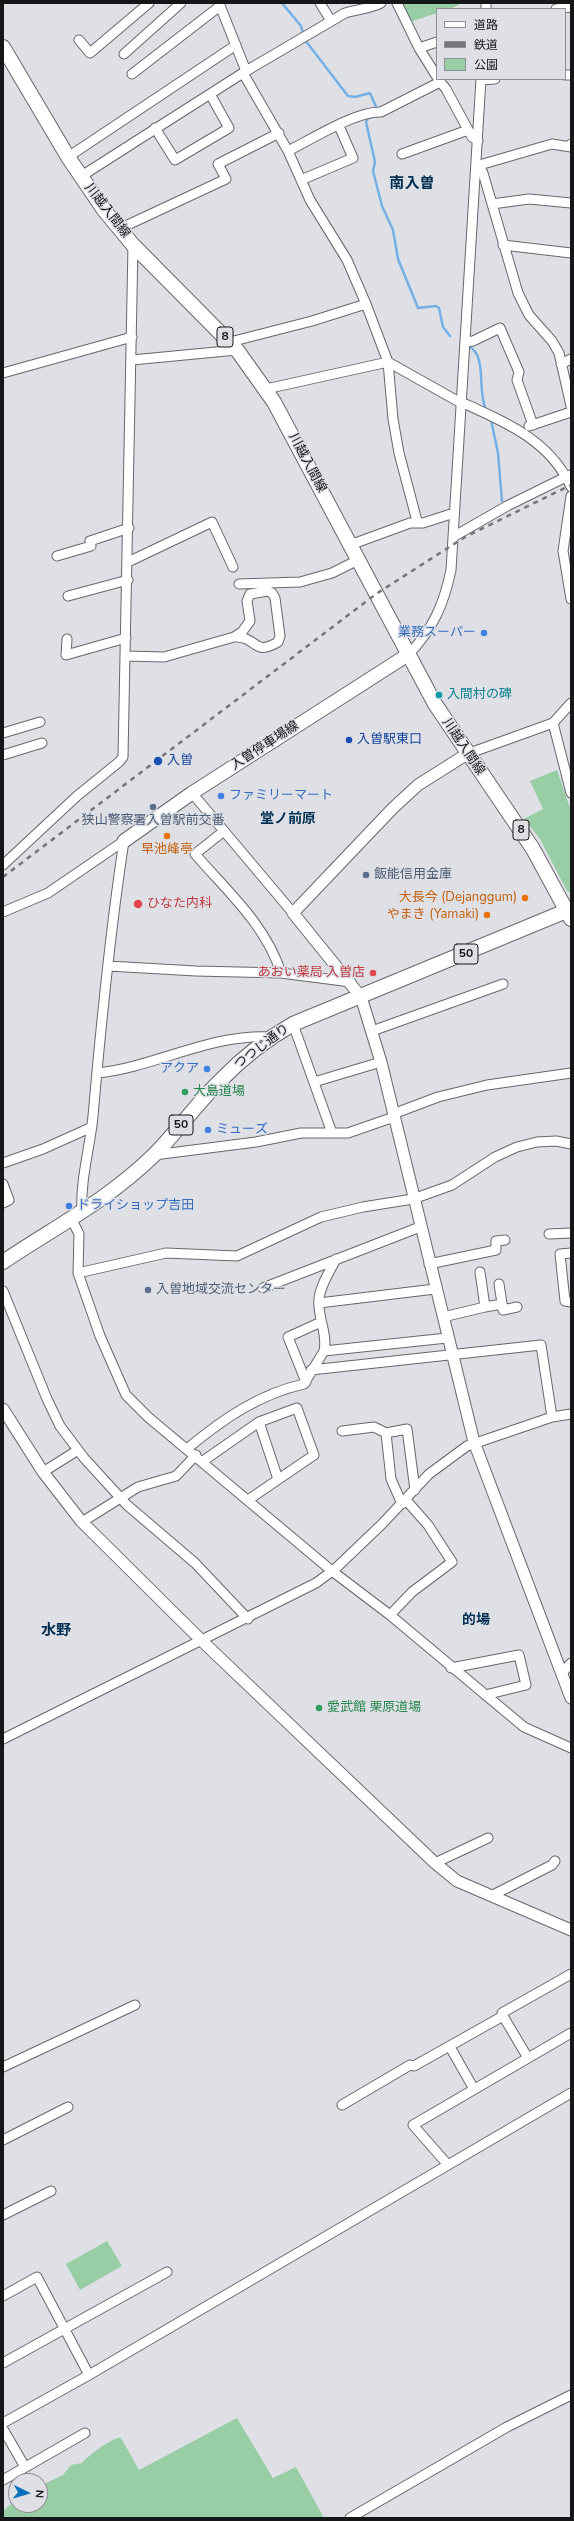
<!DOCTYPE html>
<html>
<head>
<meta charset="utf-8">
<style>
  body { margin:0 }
  #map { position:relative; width:574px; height:2521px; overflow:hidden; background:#dfe0e6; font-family:"Nunito Sans","Noto Sans JP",sans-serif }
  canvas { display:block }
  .frame { position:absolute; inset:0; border:4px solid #151618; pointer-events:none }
  .legend { position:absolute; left:436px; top:8px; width:130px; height:72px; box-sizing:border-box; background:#dfe0e6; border:1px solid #8e8f94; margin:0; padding:5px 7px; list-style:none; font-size:12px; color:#151618 }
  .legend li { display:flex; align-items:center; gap:8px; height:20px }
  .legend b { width:20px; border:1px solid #8e8f94 }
  .north { position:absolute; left:8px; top:2473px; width:40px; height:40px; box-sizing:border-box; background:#dfe0e6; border:1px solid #8e8f94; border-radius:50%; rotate:95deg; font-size:11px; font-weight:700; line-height:16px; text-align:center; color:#151618 }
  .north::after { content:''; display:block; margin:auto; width:14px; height:18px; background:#0571bc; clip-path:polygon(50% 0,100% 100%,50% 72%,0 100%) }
</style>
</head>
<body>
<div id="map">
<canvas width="574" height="2521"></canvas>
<div class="frame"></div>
<ul class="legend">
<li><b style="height:5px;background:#fff"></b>道路</li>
<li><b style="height:5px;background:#75767a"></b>鉄道</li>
<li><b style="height:11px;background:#98cda5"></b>公園</li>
</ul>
<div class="north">N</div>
</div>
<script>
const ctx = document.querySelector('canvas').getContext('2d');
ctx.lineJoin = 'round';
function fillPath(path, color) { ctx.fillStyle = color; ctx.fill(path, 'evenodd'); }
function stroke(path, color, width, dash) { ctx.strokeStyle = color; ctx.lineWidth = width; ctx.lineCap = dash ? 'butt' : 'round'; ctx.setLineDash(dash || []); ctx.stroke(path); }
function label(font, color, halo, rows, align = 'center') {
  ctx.font = font + ' "Nunito Sans","Noto Sans JP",sans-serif'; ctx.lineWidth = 3; ctx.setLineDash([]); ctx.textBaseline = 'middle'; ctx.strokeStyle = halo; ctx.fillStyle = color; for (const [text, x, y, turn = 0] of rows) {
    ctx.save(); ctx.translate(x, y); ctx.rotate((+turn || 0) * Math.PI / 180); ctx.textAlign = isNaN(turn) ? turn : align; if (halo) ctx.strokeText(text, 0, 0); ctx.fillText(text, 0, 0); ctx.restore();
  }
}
fillPath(new Path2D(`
  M 402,3 L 459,3 L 459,5 L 449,9 L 437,9 L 437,13 L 410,22 Z
  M 557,770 L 571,811 L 571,893 L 567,891 L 540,839 L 524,819 L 543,809 L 530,781 Z
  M 107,2241 L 122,2266 L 80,2290 L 66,2264 Z
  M 237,2418 L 273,2478 L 296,2467 L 324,2518 L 3,2518 L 3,2511 L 16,2500 L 16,2505 L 40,2505 L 40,2486 L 63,2475 L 71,2465 L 82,2463 C 87,2457 114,2436 121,2438 L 139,2470 Z`), '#98cda5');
stroke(new Path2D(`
  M 282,3 L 301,26 L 305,40 L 348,96 L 355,97 L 370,93 L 377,109
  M 375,116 L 368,118 L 366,122 L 375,162 L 373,171 L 382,206 L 393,230 L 398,259 L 418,308 L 436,306 L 439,308 L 443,327 L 450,336
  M 470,347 C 487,357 477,391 486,410
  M 491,420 L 498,453 L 502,501`), '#74b0e6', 2.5);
const minor = new Path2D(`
  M 219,3 L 246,71
  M 320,3 L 331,21
  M 397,3 L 419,48 L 437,77
  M 486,9 L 486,3
  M 556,9 L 571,7
  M 79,40 L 90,53 L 149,3
  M 419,48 L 437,42
  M 124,54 L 181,3
  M 243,73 L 288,151 L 310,200 L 347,260 L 366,304 L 388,362 L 393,419 L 399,453 L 417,521
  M 132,74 L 220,6
  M 565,75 L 571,75
  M 438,79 L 446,89 L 472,137 L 478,141
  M 481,80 L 495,79
  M 155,128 L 175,160 L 229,128 L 210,94
  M 571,144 L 571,147 L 552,144 L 483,164 L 480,170 L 483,173 L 518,293 L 529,315 L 552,341 L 559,353 L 571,406
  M 288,151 C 312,139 356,111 381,112 L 440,82
  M 402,154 L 468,130
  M 68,157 L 236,45
  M 80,177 L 246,71 L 345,13 C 358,9 369,9 381,3
  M 301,180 L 353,158 L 339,126
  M 492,204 L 529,199 L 571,203
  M 119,229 L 226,179 L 218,164 L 279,133
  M 503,245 L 571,253
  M 230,342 L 312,321 L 366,304
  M 465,342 L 473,341 L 500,328 L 519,372 L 517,380 L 533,425
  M 132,360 L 237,350
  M 561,364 L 571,359
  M 3,373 L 132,337
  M 266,389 L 388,362 L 461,403
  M 461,402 C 505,422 550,440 571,487
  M 529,426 L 571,412
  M 571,496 L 563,551 L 571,599
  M 453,537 L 507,506 L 570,475
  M 350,545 L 410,523 L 423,523 L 454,513
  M 57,556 L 91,546 L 90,541 L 129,528
  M 128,562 L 212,522 L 233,567
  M 239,584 L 300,582 L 332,573 L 358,560
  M 68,596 L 128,580
  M 67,639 L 66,655 L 126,638
  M 409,654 C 433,629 444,604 451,570 L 481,79
  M 126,656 L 164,657 L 234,637 L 242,632 L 250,621 L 247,601 L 250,594 L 268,591 L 272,593 L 275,598 L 280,636 L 278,642 C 253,657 258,636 234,637
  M 553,723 L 571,793
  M 3,733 L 40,722
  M 467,754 L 553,723 L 571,703
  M 3,755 L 42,743
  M 192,793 L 293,913
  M 224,831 L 195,854 C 227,891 266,925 281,973
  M 3,865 L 77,796 L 119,762 L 123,757 L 133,245
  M 3,912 L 48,893 L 124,841
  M 108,966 L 196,971 L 281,973 L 351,982
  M 293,1024 L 332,1133
  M 372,1031 L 503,984
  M 97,1073 C 156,1067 211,1033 272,1037
  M 314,1082 L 381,1062
  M 393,1114 L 438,1097 L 487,1085 L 571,1073
  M 154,1155 L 256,1142 L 301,1133 L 348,1133 L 394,1117
  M 3,1163 L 43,1149 L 92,1127
  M 3,1184 L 9,1200 L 3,1203
  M 82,1213 C 80,1180 90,1148 93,1116 C 101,1024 110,932 124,841
  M 72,1220 L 79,1234 L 78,1273 L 100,1336 L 126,1395 L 148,1417 L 332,1571 L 390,1615 L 524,1727 L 571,1748
  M 549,1234 L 571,1233
  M 571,1253 L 560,1254 L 565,1301 L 571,1302
  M 429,1264 L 496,1250 L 496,1241 L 505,1240
  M 480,1272 L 485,1307 L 502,1304
  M 78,1273 L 166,1253 L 237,1256 L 321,1217 L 363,1207 L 413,1199 L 452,1185 L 495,1157 L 517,1147 L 537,1142 L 556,1141 L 571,1144
  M 499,1284 L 503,1310 L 517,1307
  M 263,1288 L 420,1227
  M 3,1291 L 47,1399 L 60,1426 L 84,1458 L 127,1505 L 195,1563 L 248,1619
  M 319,1303 L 435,1289
  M 443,1317 L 485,1307
  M 324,1351 C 328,1333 317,1317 319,1299 C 320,1286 330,1271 336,1259
  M 311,1370 L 541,1345 L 552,1417
  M 306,1382 L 288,1337 L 321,1322
  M 259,1422 L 278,1479
  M 342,1431 L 374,1427 L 386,1433 L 391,1479 L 402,1504
  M 386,1433 L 407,1429 L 415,1490
  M 188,1448 C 223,1419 259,1394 304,1384 L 324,1351 L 447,1338
  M 203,1461 L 259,1422 L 297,1408 L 314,1455 L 248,1500
  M 43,1472 L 78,1450
  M 82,1522 L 138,1487 L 176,1476 L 196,1455
  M 390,1615 L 412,1592 L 452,1562 L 428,1525 L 406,1500
  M 451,1668 L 519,1655 L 526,1685 L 485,1695
  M 562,1673 L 571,1663
  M 3,1739 L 316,1583 L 335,1569 L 382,1524 L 429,1474 L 467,1446 L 552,1417 L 571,1414
  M 435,1863 L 488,1838
  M 491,1896 L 552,1865 L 555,1861
  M 503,2016 L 528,2058
  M 450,2047 L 474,2089
  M 3,2067 L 135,2005
  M 342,2105 L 410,2065 L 414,2066 L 503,2016 L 502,2013 L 571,1974
  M 3,2140 L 68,2107
  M 448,2165 L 413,2125 L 571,2033
  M 3,2215 L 51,2191
  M 3,2296 L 37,2277 L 89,2375
  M 3,2363 L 167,2272
  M 3,2423 L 89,2375 L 571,2093
  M 3,2429 L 25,2467
  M 3,2480 L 85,2433
  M 350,2518 L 507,2427 L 571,2395`);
const tertiary = new Path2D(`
  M 467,754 L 418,785 L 393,808 L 293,913 L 361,997 L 381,1062 L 474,1442 L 571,1698
  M 3,1409 L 43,1472 L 81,1521 L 202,1641 L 435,1863 L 457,1881 L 571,1930`);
const secondary = new Path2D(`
  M 124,841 L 192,793 L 409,654`);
const primary = new Path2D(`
  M 3,47 L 68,157 L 104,210 L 133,245 L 237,350 L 274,402 L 435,704 L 533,849 L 571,919
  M 3,1262 C 55,1227 108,1200 154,1155 C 178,1131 197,1103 221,1080 C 242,1058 267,1039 293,1024 L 571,909`);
stroke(minor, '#66676c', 11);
stroke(tertiary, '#66676c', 13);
stroke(secondary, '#66676c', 15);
stroke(primary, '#66676c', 16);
stroke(minor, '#fff', 9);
stroke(tertiary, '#fff', 11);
stroke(secondary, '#fff', 13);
stroke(primary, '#fff', 14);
stroke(new Path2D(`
  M 3,877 L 376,594 L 465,537 L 571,485`), '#75767a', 2.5, [5, 5]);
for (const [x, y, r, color] of [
  [484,633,4,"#3f7fe0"],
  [439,695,4,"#0f9aa8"],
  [349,740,4,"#1a4fb4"],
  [158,761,5,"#1a4fb4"],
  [221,796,4,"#3f7fe0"],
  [153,807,4,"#5c6f8a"],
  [167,836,4,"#e8710a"],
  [366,875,4,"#5c6f8a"],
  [525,898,4,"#e8710a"],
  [138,904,5,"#e0444e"],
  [487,915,4,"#e8710a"],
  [373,973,4,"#e0444e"],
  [207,1069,4,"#3f7fe0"],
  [185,1092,4,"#2e9e5b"],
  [208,1130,4,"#3f7fe0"],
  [69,1206,4,"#3f7fe0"],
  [148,1290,4,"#5c6f8a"],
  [319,1708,4,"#2e9e5b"]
]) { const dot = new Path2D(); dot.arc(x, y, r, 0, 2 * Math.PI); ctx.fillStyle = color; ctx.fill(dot); stroke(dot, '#dfe0e6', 1.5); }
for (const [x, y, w] of [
  [225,337,16],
  [521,830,16],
  [466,954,24],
  [181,1125,24]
]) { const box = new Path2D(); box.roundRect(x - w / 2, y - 10, w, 20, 3); ctx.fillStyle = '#dfe0e6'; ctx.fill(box); stroke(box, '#151618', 1); }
label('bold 12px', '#151618', null, [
  ["8",225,337],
  ["8",521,830],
  ["50",466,954],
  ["50",181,1125]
]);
label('13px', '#151618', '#dfe0e6', [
  ["川越入間線",107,211,52],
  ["川越入間線",307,463,62],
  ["入曽停車場線",265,746,-33],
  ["川越入間線",463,747,56],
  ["つつじ通り",262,1047,-37]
]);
label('13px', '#366cbe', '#dfe0e6', [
  ["業務スーパー",476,633,"right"],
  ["ファミリーマート",229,796],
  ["アクア",199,1069,"right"],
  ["ミューズ",216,1130],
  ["ドライショップ吉田",77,1206]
], 'left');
label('13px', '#0d838f', '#dfe0e6', [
  ["入間村の碑",447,695]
], 'left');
label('13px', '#164399', '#dfe0e6', [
  ["入曽駅東口",357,740],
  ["入曽",167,761]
], 'left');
label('13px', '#4e5e75', '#dfe0e6', [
  ["狭山警察署入曽駅前交番",153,821,"center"],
  ["飯能信用金庫",374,875],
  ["入曽地域交流センター",156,1290]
], 'left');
label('13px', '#c56008', '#dfe0e6', [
  ["早池峰亭",167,850,"center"],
  ["大長今 (Dejanggum)",517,898],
  ["やまき (Yamaki)",479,915]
], 'right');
label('13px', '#be3a42', '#dfe0e6', [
  ["ひなた内科",147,904],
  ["あおい薬局 入曽店",365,973,"right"]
], 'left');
label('13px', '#27864d', '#dfe0e6', [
  ["大島道場",193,1092],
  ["愛武館 栗原道場",327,1708]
], 'left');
label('bold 14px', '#012f53', '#dfe0e6', [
  ["堂ノ前原",288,820],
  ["的場",476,1621]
]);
label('bold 15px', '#012f53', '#dfe0e6', [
  ["南入曽",412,184],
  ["水野",56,1631]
]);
</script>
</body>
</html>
